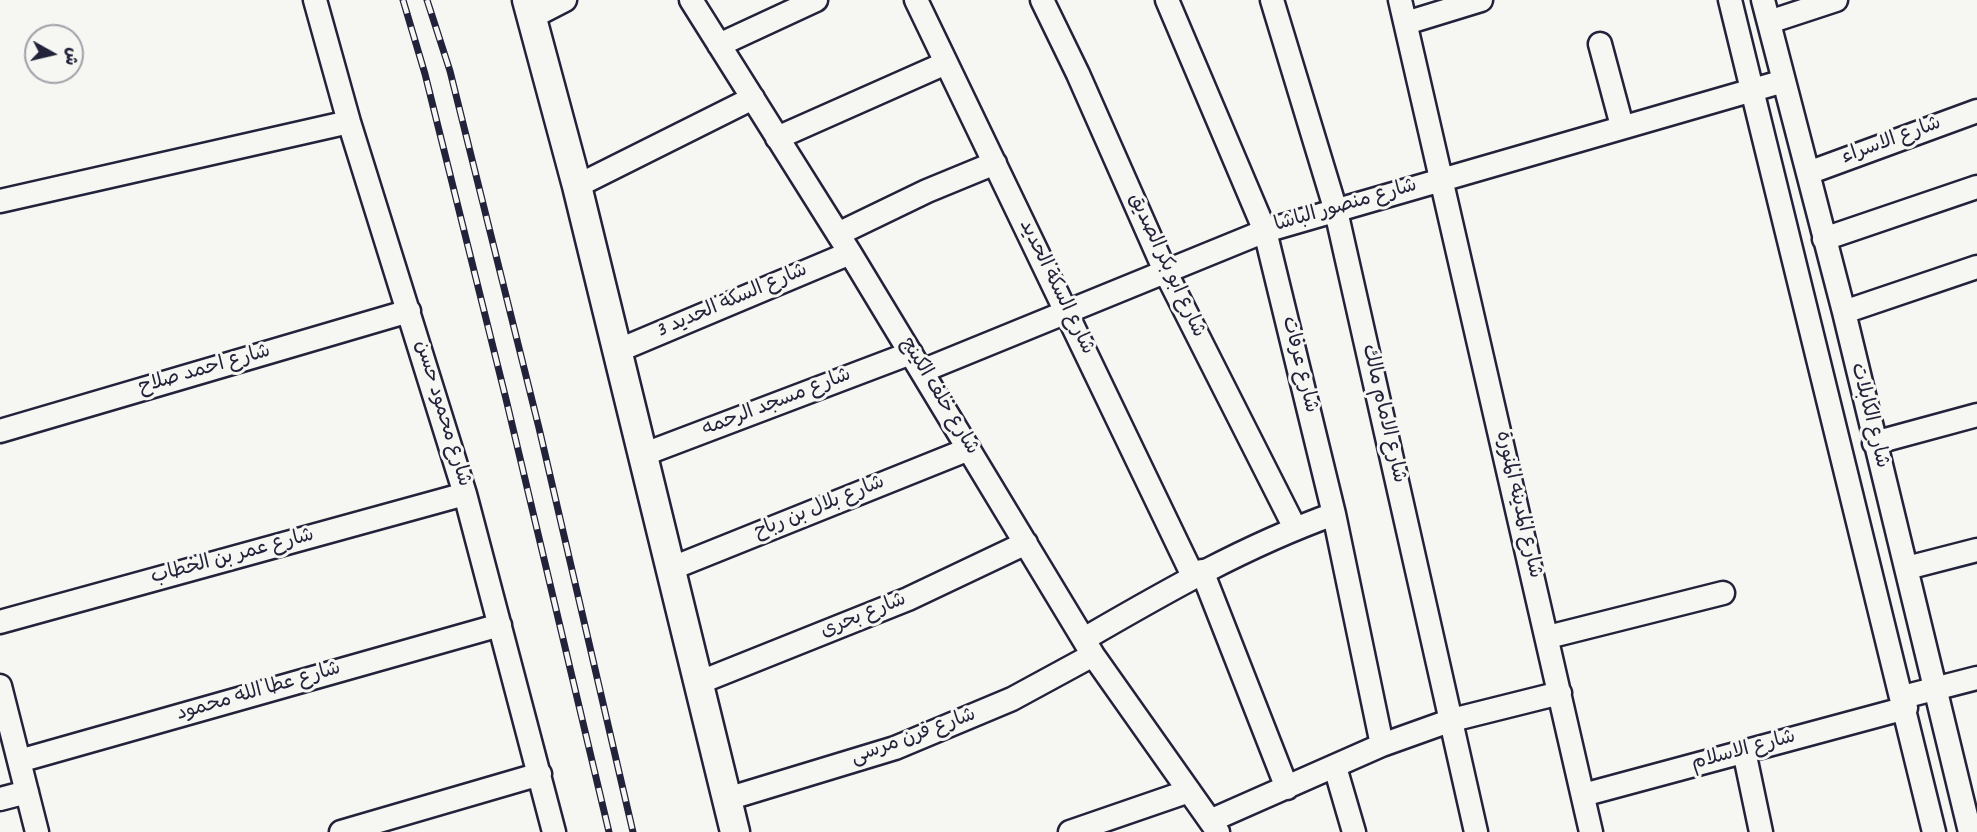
<!DOCTYPE html>
<html>
<head>
<meta charset="utf-8">
<style>
  body { margin:0 }
  #map { position:relative; width:1977px; height:832px; overflow:hidden; background:#f6f6f2; font-family:Dekko,"Playpen Sans Arabic",sans-serif }
  canvas { display:block }
  .north { position:absolute; left:24px; top:24px; width:60px; height:60px; box-sizing:border-box; background:#f6f6f2; border:2px solid #a1a1a9; border-radius:50%; rotate:98deg; font-size:16px; font-weight:700; line-height:24px; text-align:center; color:#22223b }
  .north::after { content:''; display:block; margin:auto; width:21px; height:27px; background:#22223b; clip-path:polygon(50% 0,100% 100%,50% 72%,0 100%) }
</style>
</head>
<body>
<div id="map">
<canvas width="1977" height="832"></canvas>
<div class="north">ش</div>
</div>
<script>
const ctx = document.querySelector('canvas').getContext('2d');
ctx.lineJoin = 'round';
function stroke(path, color, width, dash) { ctx.strokeStyle = color; ctx.lineWidth = width; ctx.lineCap = dash ? 'butt' : 'round'; ctx.setLineDash(dash || []); ctx.stroke(path); }
function label(font, color, halo, rows, align = 'center') {
  ctx.font = font + ' Dekko,"Playpen Sans Arabic",sans-serif'; ctx.lineWidth = 6; ctx.setLineDash([]); ctx.textBaseline = 'middle'; ctx.strokeStyle = halo; ctx.fillStyle = color; for (const [text, x, y, turn = 0] of rows) {
    ctx.save(); ctx.translate(x, y); ctx.rotate((+turn || 0) * Math.PI / 180); ctx.textAlign = isNaN(turn) ? turn : align; if (halo) ctx.strokeText(text, 0, 0); ctx.fillText(text, 0, 0); ctx.restore();
  }
}
const minor = new Path2D(`
  M 315,0 L 349,122 L 465,494 L 554,832
  M 691,0 L 850,253 L 1093,655 L 1218,832
  M 916,0 L 1193,576
  M 1042,0 L 1078,74 L 1165,271 L 1295,528
  M 1167,0 L 1265,231 L 1334,514 L 1382,745
  M 1272,0 L 1336,211 L 1476,832
  M 1400,0 L 1591,832
  M 1730,0 L 1934,832
  M 1763,0 L 1844,312 L 1970,832
  M 532,17 L 565,0
  M 1769,22 L 1836,0
  M 1406,23 L 1481,0
  M 1600,44 L 1622,126
  M 719,45 L 816,0
  M 777,138 L 946,63
  M 1808,173 L 1977,111
  M 577,186 L 753,98
  M 0,201 L 349,122
  M 838,234 L 927,191 L 995,163
  M 1824,239 L 1977,187
  M 1844,312 L 1977,267
  M 617,351 L 850,253
  M 922,371 L 1265,231 L 1784,81
  M 0,431 L 409,311
  M 1874,443 L 1977,415
  M 642,455 L 911,353
  M 1907,568 L 1977,550
  M 670,569 L 969,449
  M 1202,571 L 1287,788
  M 0,622 L 465,494
  M 1548,637 L 1723,593
  M 1084,639 C 1165,592 1245,546 1334,514
  M 698,683 L 908,599 L 1026,543
  M 0,686 L 37,832
  M 1903,697 L 1977,678
  M 1744,751 L 1761,832
  M 19,761 L 500,625
  M 1335,767 L 1354,832
  M 1583,795 L 1906,708
  M 0,799 L 27,792
  M 727,799 L 895,748 L 1012,699 L 1093,655
  M 1212,820 L 1382,745 L 1452,720 L 1560,693
  M 341,832 L 540,774
  M 1070,832 L 1189,791`);
const tertiary = new Path2D(`
  M 527,0 L 577,186 L 735,832`);
stroke(minor, '#22223b', 27);
stroke(tertiary, '#22223b', 33);
stroke(minor, '#f6f6f2', 22);
stroke(tertiary, '#f6f6f2', 28);
const rail = new Path2D(`
  M 403,0 L 425,74 L 506,399 L 609,832
  M 427,0 L 450,71 L 539,428 L 633,832`);
stroke(rail, '#22223b', 7);
stroke(rail, '#f6f6f2', 4.5, [14]);
label('20px', '#22223b', '#f6f6f2', [
  ["شارع الاسراء",1892,142,-20],
  ["شارع منصور الباشا",1346,207,-16],
  ["شارع ابو بكر الصديق",1165,266,65],
  ["شارع السكة الحديد",1055,288,64],
  ["شارع السكة الحديد 3",733,302,-23],
  ["شارع عرفات",1298,365,76],
  ["شارع احمد صلاح",205,371,-16],
  ["شارع خلف الكينج",938,397,59],
  ["شارع مسجد الرحمه",777,404,-21],
  ["شارع محمود حسن",441,414,73],
  ["شارع الامام مالك",1382,414,77],
  ["شارع الكابلات",1868,416,76],
  ["شارع المدينه المنورة",1517,505,77],
  ["شارع بلال بن رباح",820,509,-22],
  ["شارع عمر بن الخطاب",233,558,-15],
  ["شارع بحرى",864,617,-22],
  ["شارع عطا الله محمود",259,693,-16],
  ["شارع فرن مرسى",914,738,-20],
  ["شارع الاسلام",1744,752,-15]
]);
</script>
</body>
</html>
